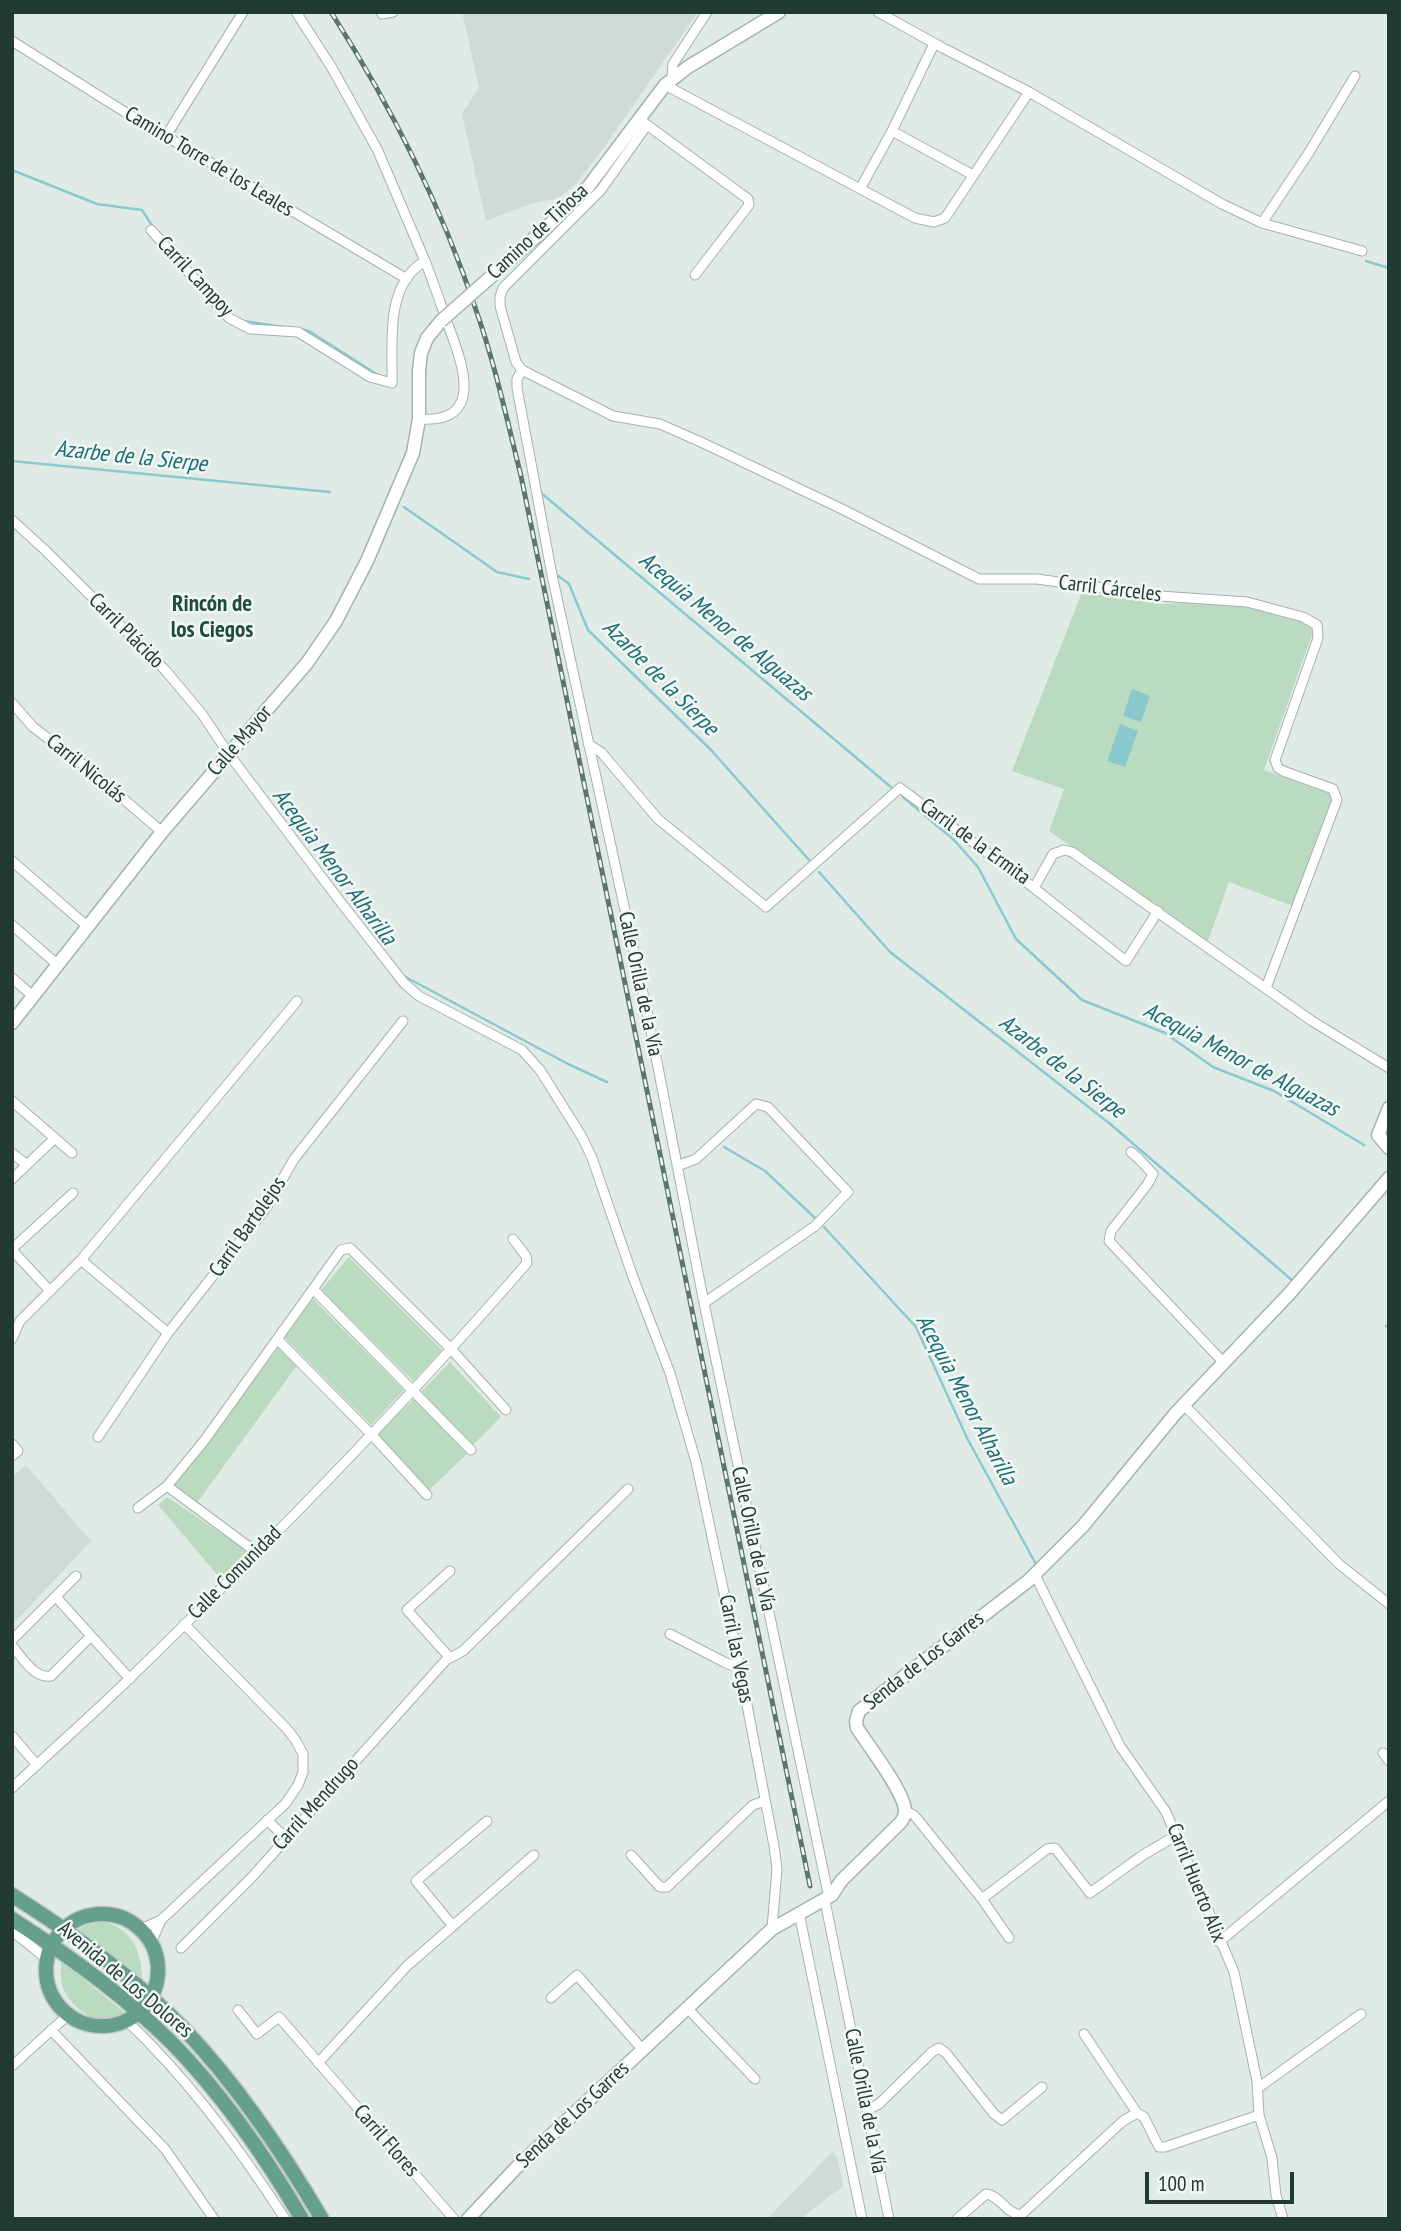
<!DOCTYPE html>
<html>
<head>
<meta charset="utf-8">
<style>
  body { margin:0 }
  #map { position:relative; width:1401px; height:2231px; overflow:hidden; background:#e1ebe5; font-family:"PT Sans Narrow",sans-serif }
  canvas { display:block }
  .frame { position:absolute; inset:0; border:14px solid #223b32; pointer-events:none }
  .scale { position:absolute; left:1145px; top:2172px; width:149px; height:32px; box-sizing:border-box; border:4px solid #223b32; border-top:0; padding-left:9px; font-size:21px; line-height:24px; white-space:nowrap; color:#223b32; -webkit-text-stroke:5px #f1f7f4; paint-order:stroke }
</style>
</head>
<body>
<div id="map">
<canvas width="1401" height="2231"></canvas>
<div class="frame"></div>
<div class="scale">100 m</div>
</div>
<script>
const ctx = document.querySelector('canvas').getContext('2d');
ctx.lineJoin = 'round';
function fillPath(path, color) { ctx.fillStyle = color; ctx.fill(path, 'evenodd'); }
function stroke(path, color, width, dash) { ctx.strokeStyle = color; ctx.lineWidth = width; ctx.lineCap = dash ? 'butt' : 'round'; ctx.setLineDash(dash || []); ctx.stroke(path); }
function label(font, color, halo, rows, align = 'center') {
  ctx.font = font + ' "PT Sans Narrow",sans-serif'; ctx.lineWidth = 5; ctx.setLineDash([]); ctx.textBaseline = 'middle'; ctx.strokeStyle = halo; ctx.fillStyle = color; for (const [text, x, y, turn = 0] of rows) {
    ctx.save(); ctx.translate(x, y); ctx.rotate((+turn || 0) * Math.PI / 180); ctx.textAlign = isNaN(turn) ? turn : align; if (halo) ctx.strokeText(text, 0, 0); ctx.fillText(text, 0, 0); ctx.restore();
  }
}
fillPath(new Path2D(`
  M 462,12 L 698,12 L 605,146 L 575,185 L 559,198 L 533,203 L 486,221 L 462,114 L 479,87 Z
  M 26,1465 L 91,1541 L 16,1621 L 12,1617 L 12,1477 Z
  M 833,2151 L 838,2159 L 843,2186 L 800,2219 L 772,2219 L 770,2216 Z`), '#cfdbd4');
fillPath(new Path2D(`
  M 1082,592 L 1162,604 L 1211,602 L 1233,604 L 1311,624 L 1314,629 L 1264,770 L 1333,795 L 1333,802 L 1293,906 L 1229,882 L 1208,941 L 1049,831 L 1064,789 L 1012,771 Z
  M 349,1257 L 442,1350 L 413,1381 L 321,1290 Z
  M 313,1299 L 404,1390 L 371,1425 L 284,1337 Z
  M 280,1345 L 298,1364 L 197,1503 L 175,1485 Z
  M 450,1362 L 501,1417 L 473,1445 L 421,1392 Z
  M 415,1398 L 468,1453 L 428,1491 L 377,1434 Z
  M 167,1497 L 249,1552 L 220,1578 L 158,1505 Z
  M 101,1922 C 131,1925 142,1953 142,1978 L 79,1929 L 89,1924 Z
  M 61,1961 L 125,2013 C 104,2032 72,2010 63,1988 C 60,1979 61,1970 61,1961 Z`), '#badbc0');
fillPath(new Path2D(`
  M 1132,689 L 1150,696 L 1141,722 L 1123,716 Z
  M 1120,724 L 1138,731 L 1125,767 L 1107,761 Z`), '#8ac9ce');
stroke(new Path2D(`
  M 12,170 L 97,204 L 142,210 L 153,227
  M 1366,261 L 1389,268
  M 244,321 L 283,327
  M 300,329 L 309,331 L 378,375
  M 12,461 L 330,492
  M 540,492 L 891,787
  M 404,507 L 497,572 L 529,579
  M 557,575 L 569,584 L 588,630 L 711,750 L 809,860
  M 903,797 L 954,840 L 978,867 L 1016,939 L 1082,1000 L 1165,1033 L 1213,1067 L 1274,1091 L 1364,1145
  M 819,872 L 890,952 L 1109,1123 L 1293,1281
  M 402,975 L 568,1064 L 607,1082
  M 724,1147 L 765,1171 L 815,1218
  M 824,1227 L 916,1327 L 968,1440 L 1037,1566
  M 1386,1326 L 1389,1327`), '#8ac9ce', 2.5);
const street = new Path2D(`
  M 296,12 L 332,68 L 378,151 L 425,261
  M 381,12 L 382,14 L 393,12
  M 878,12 L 943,48 L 1029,92 L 1222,204 L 1262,223 L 1362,251
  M 12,41 L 120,109 L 407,279
  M 672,78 L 673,64 L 707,12
  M 665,85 L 915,218 L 934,222 L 945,218 L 1029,92
  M 643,122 L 748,199 L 749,205 L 695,275
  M 647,125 L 601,190 L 503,288 L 500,297 L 500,306 L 516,362 L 522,370 L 613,416 L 660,424 L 703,443 L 844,510 L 979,579 L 1037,579 L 1160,596 L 1247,602 L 1303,617 L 1317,625 L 1318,638 L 1275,760 L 1278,768 L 1283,771 L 1333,789 L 1337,800 L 1266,988
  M 892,131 L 973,175
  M 166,136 L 243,12
  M 860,189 L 892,131 L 934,44
  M 1262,223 L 1308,154 L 1355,76
  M 151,230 L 229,318 L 250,329 L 298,332 L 370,377 L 392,383 C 393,344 384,285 425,261 C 433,281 440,302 447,322 C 461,360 488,424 419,419
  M 522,370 L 517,379 L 517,388 L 552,575 L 648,1016 L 704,1303 L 829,1898
  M 12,520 L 46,551 L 166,671 L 202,714 L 228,753 L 339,900 L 404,983 L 419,996 L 522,1050 L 540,1070 L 582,1137 L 592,1158 L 633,1277 L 670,1373 L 696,1462 L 739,1663 L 774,1846 L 777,1869 L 772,1929
  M 12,703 L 33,727 L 85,766 L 162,832
  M 588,744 L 601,752 L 658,819 L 766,907 L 900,788 L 1034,888 L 1053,854 L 1064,850 L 1072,852 L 1312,1021 L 1389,1068
  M 12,861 L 88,927
  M 1034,888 L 1126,961 L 1158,911
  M 12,925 L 58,965
  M 12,978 L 34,997
  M 12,1101 L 72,1153
  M 1131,1152 L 1139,1159 L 1153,1174 L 1147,1185 L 1111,1231 L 1109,1241 L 1224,1363
  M 12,1153 L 27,1165
  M 677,1166 L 696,1159 L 756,1104 L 768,1107 L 848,1192 L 815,1226 L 704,1303
  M 12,1179 L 55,1138
  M 12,1249 L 73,1193
  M 12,1250 L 50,1291
  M 81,1260 L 168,1333
  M 313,1289 L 471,1450
  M 12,1339 L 20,1321 L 81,1260 L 297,1001
  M 277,1339 L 371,1434 L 427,1495
  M 1184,1405 L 1339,1564 L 1389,1604
  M 98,1437 L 168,1333 L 266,1208 L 294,1159 L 403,1021
  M 12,1444 L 18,1451 L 12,1456
  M 167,1486 L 256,1552
  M 138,1508 L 167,1486 L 204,1441 L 341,1250 L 350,1248 L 452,1350 L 506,1410
  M 450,1571 L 407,1610 L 450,1658
  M 1035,1575 L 1120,1746 L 1166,1812 L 1234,1972 L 1257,2081 L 1259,2115 L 1272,2158 L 1276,2195 L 1283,2219
  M 56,1597 L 130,1679
  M 670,1634 L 724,1662 L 731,1665 L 739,1663
  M 12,1640 L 76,1576
  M 12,1646 C 23,1658 34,1679 51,1676 L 91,1636
  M 12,1736 L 37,1765
  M 1383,1753 L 1389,1761
  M 12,1788 C 50,1752 90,1717 128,1680 C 266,1546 401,1409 527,1263 L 526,1256 L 513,1239
  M 905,1811 L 914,1815 L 982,1899 L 1047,1849 L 1055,1848 L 1090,1893 L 1143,1855 L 1177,1835
  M 267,1820 L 286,1838
  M 631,1855 L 660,1887 L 667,1887 L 753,1805 L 765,1801
  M 982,1899 L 1009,1938
  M 825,1901 L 889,2219
  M 799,1913 L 862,2219
  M 452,1925 L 416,1881 L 487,1821
  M 141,1929 L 161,1920 L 286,1803 L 298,1785 L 303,1772 L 303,1754 L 296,1741 L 287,1729 L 184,1624
  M 12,1931 L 47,1959
  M 1219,1942 L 1389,1801
  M 151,1943 L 161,1920
  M 181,1948 L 252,1877 L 446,1660 L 463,1651 L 628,1489
  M 551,1998 L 577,1975 L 643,2050
  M 687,2008 L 755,2079
  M 238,2010 L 257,2034 L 279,2017 L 454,2219
  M 127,2021 C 189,2080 239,2147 285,2219
  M 51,2030 L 165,2149 L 214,2219
  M 1084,2034 L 1137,2113
  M 318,2063 L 407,1966 L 534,1855
  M 12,2066 L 68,2015
  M 1258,2088 L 1361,2014
  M 867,2110 L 879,2104 L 932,2052 L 939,2048 L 946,2053 L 994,2114 L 1002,2120 L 1042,2087
  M 957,2219 L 986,2194 C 1001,2196 1005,2213 1021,2215 L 1123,2121 L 1137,2113 L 1144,2117 L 1159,2147 L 1165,2147 L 1259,2115`);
const secondary = new Path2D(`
  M 548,226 L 588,187 L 665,85 L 688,67 L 779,12
  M 12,1023 L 162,832 L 307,663 L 336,621 L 367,561 L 413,453 L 419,419 L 419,371 L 421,353 L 427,338 L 441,321
  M 1389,1108 L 1378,1135 L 1389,1148
  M 468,2219 L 516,2168 L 772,1929 L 832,1895 L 841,1881 L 901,1822 C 903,1819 905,1816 905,1812 C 906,1794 868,1745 857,1728 L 856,1721 L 859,1711 L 1028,1581 L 1083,1526 L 1175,1414 L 1289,1294 L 1389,1178`);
const primary = new Path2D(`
  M 12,1895 C 73,1934 133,1976 184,2029 C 238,2086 282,2151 322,2219
  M46 1970a56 56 0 1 1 112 0a56 56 0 1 1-112 0Z
  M 12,1919 C 68,1955 125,1996 172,2043 C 223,2095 265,2156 302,2219`);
stroke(street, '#a4b3ac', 11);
stroke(secondary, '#a0b6ac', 15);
stroke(primary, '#c1c8c6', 17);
stroke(street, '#fff', 9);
stroke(secondary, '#fff', 12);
stroke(primary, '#669f8c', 14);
const rail = new Path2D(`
  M 331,12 C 391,106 441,205 476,310 C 495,364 507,420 521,476 L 810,1886`);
stroke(rail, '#5c766d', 5);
stroke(rail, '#f1f7f4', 2.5, [8]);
const secondaryBridge = new Path2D(`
  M 441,321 L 548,226`);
stroke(secondaryBridge, '#a0b6ac', 15, []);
stroke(secondaryBridge, '#fff', 12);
label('21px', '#223b32', '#f1f7f4', [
  ["Camino Torre de los Leales",209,162,31],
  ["Camino de Tiñosa",538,232,-43],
  ["Carril Campoy",195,277,47],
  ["Carril Cárceles",1110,589,7],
  ["Carril Plácido",126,631,45],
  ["Calle Mayor",240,741,-49],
  ["Carril Nicolás",86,769,39],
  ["Carril de la Ermita",975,842,36],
  ["Calle Orilla de la Vía",640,984,78],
  ["Carril Bartolejos",248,1227,-55],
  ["Calle Orilla de la Vía",753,1539,78],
  ["Calle Comunidad",235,1573,-45],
  ["Carril las Vegas",736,1649,79],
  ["Senda de Los Garres",924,1661,-38],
  ["Carril Mendrugo",316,1804,-48],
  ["Carril Huerto Alix",1196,1883,68],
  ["Avenida de Los Dolores",125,1980,40],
  ["Calle Orilla de la Vía",865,2101,79],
  ["Senda de Los Garres",573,2115,-43],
  ["Carril Flores",386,2141,49]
]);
label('italic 23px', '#1e6d74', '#f1f7f4', [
  ["Azarbe de la Sierpe",131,457,6],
  ["Acequia Menor de Alguazas",725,627,40],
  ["Azarbe de la Sierpe",660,678,45],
  ["Acequia Menor Alharilla",334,867,53],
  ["Acequia Menor de Alguazas",1241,1060,28],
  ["Azarbe de la Sierpe",1062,1067,38],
  ["Acequia Menor Alharilla",966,1400,62]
]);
label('bold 23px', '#1e4c3d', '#f1f7f4', [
  ["Rincón de",212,604],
  ["los Ciegos",212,630]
]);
</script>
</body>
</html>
